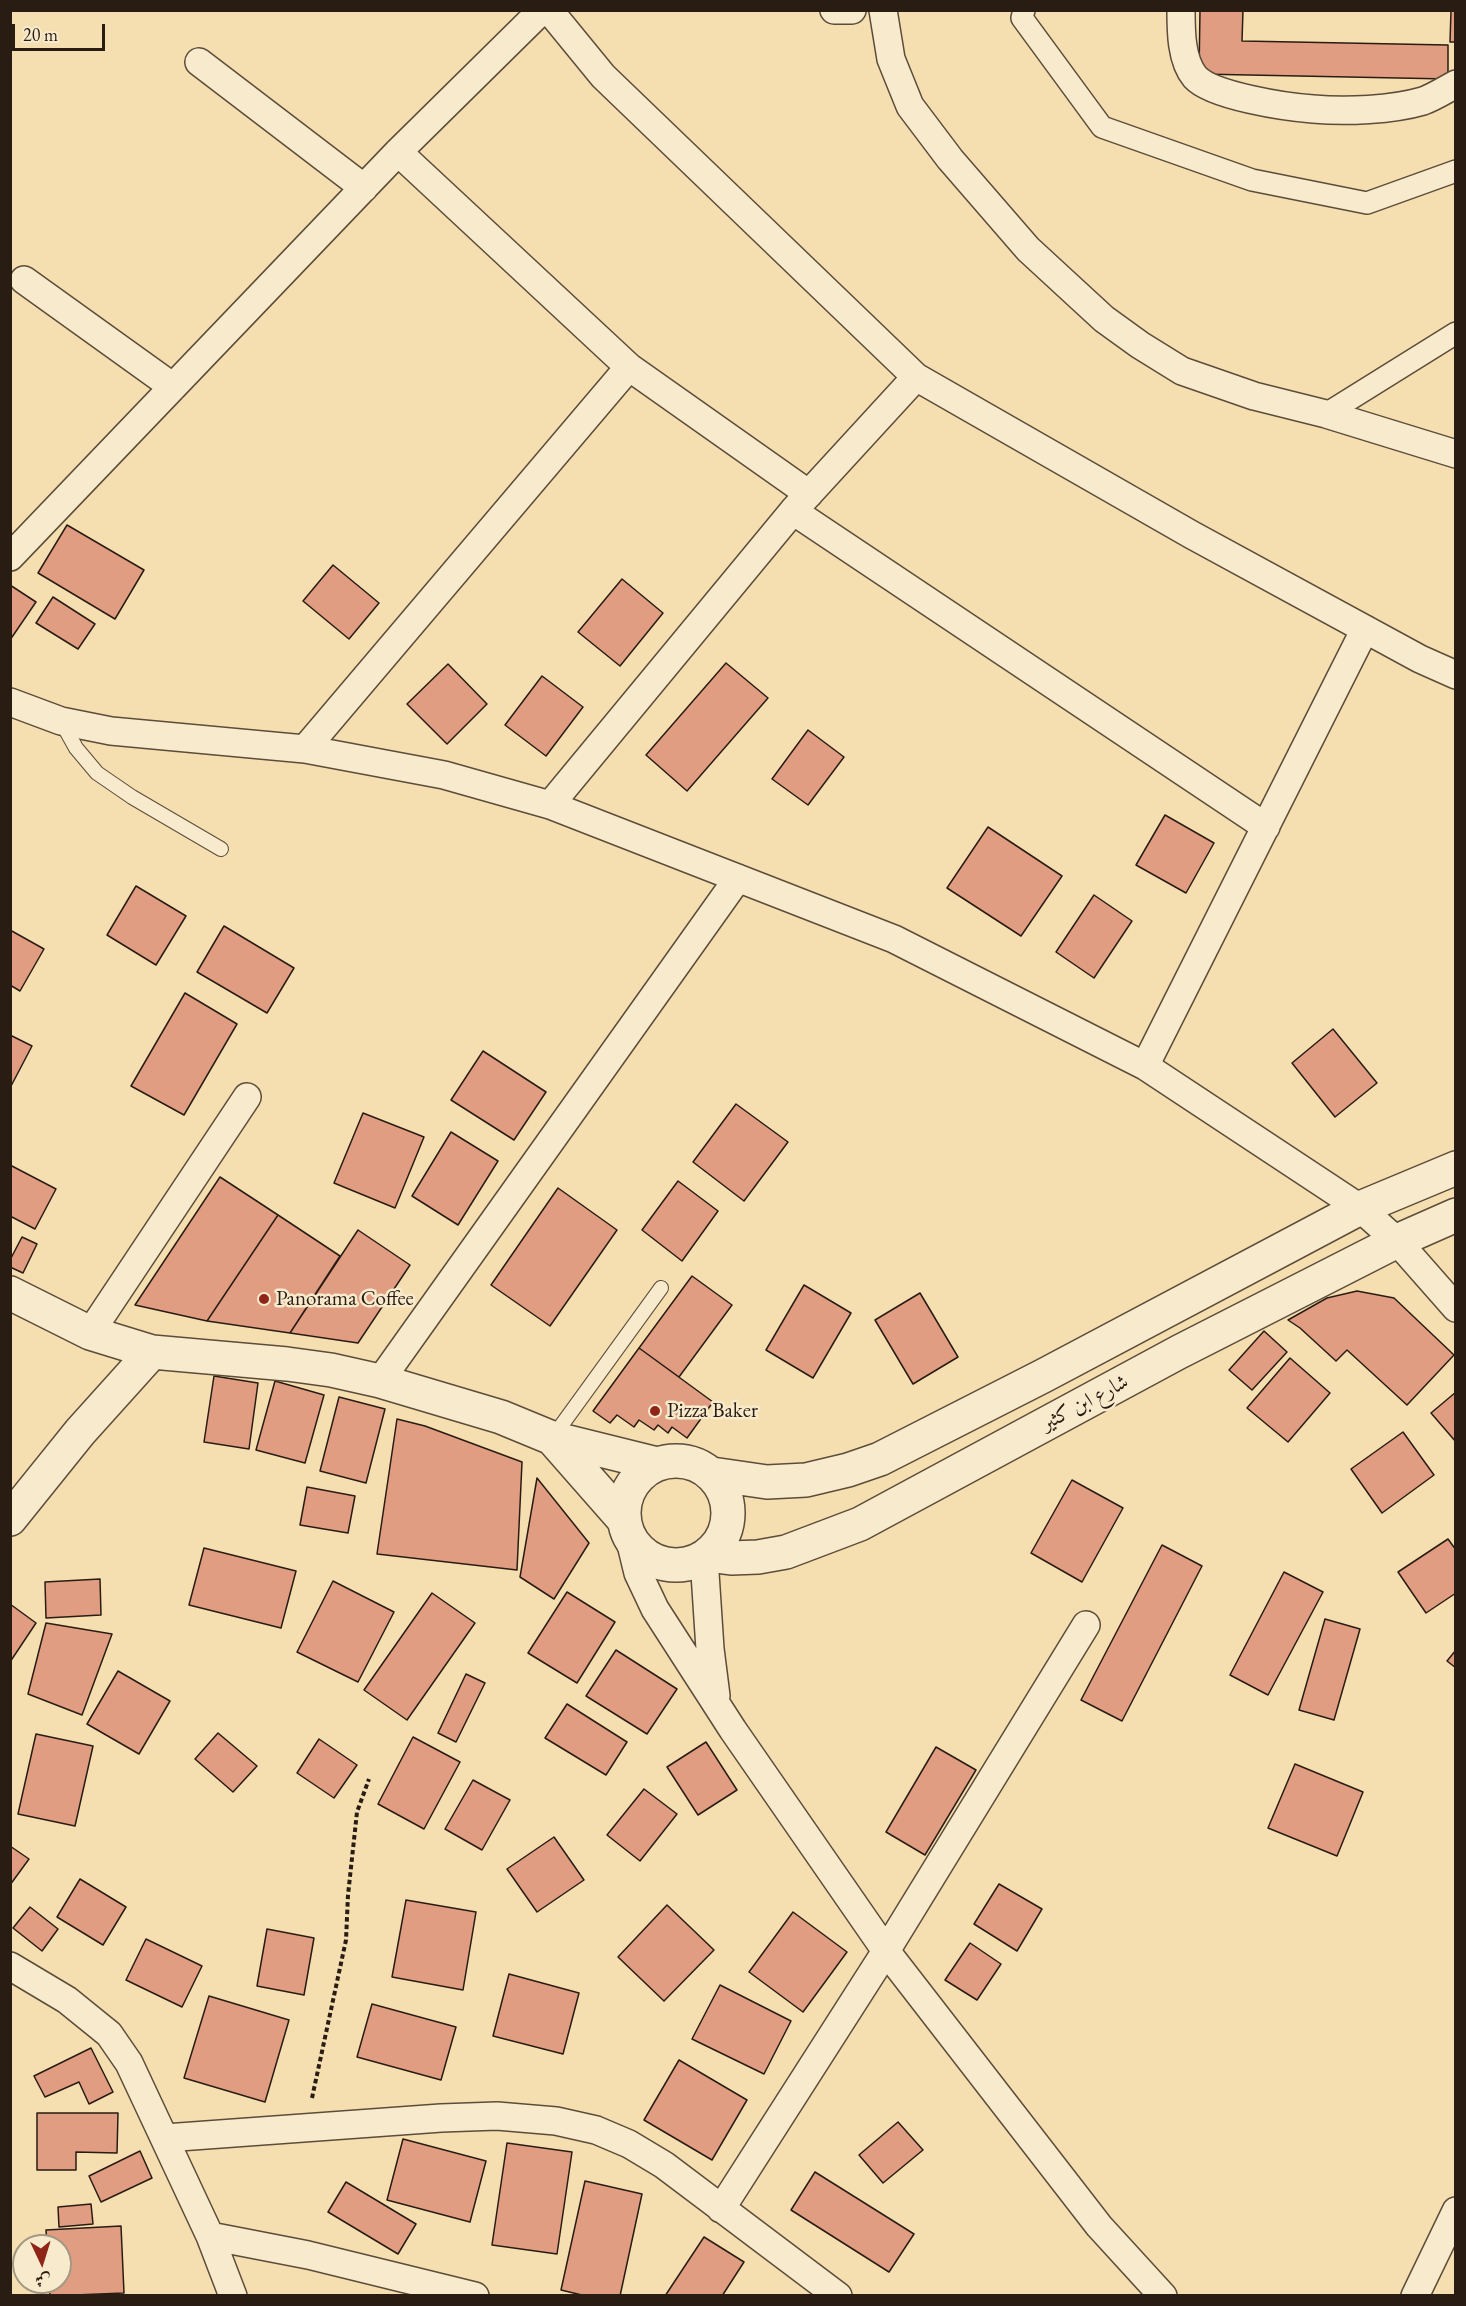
<!DOCTYPE html>
<html>
<head>
<meta charset="utf-8">
<style>
  body { margin:0 }
  #map { position:relative; width:1466px; height:2306px; overflow:hidden; background:#f5deb0; font-family:"EB Garamond",Amiri,serif }
  canvas { display:block }
  .frame { position:absolute; inset:0; border:12px solid #291c13; pointer-events:none }
  .north { position:absolute; left:12px; top:2234px; width:60px; height:60px; box-sizing:border-box; background:#f8eacc; border:2px solid #a59882; border-radius:50%; rotate:176deg; font-size:16px; font-weight:700; line-height:24px; text-align:center; color:#291c13 }
  .north::after { content:''; display:block; margin:auto; width:21px; height:27px; background:#8f2418; clip-path:polygon(50% 0,100% 100%,50% 72%,0 100%) }
  .scale { position:absolute; left:12px; top:24px; width:93px; height:27px; box-sizing:border-box; border:3px solid #291c13; border-top:0; padding-left:8px; font-size:18px; line-height:21px; white-space:nowrap; color:#291c13; -webkit-text-stroke:4px #f8eacc; paint-order:stroke }
</style>
</head>
<body>
<div id="map">
<canvas width="1466" height="2306"></canvas>
<div class="frame"></div>
<div class="north">ش</div>
<div class="scale">20 m</div>
</div>
<script>
const ctx = document.querySelector('canvas').getContext('2d');
ctx.lineJoin = 'round';
function fillPath(path, color) { ctx.fillStyle = color; ctx.fill(path, 'evenodd'); }
function stroke(path, color, width, dash) { ctx.strokeStyle = color; ctx.lineWidth = width; ctx.lineCap = dash ? 'butt' : 'round'; ctx.setLineDash(dash || []); ctx.stroke(path); }
function label(font, color, halo, rows, align = 'center') {
  ctx.font = font + ' "EB Garamond",Amiri,serif'; ctx.lineWidth = 5; ctx.setLineDash([]); ctx.textBaseline = 'middle'; ctx.strokeStyle = halo; ctx.fillStyle = color; for (const [text, x, y, turn = 0] of rows) {
    ctx.save(); ctx.translate(x, y); ctx.rotate((+turn || 0) * Math.PI / 180); ctx.textAlign = isNaN(turn) ? turn : align; if (halo) ctx.strokeText(text, 0, 0); ctx.fillText(text, 0, 0); ctx.restore();
  }
}
const building = new Path2D(`
  M 1200,10 L 1243,10 L 1242,41 L 1448,45 L 1448,79 L 1199,74 Z
  M 1451,10 L 1456,10 L 1456,42 L 1450,42 Z
  M 67,525 L 144,570 L 115,619 L 38,573 Z
  M 333,565 L 379,603 L 349,639 L 303,601 Z
  M 622,579 L 663,613 L 620,666 L 578,632 Z
  M 10,585 L 36,602 L 10,640 Z
  M 53,597 L 95,624 L 78,649 L 36,623 Z
  M 726,663 L 768,698 L 687,791 L 646,755 Z
  M 448,664 L 487,704 L 447,744 L 407,704 Z
  M 542,676 L 583,707 L 546,756 L 505,725 Z
  M 808,730 L 844,757 L 808,805 L 772,779 Z
  M 1165,815 L 1214,843 L 1186,893 L 1136,865 Z
  M 988,827 L 1062,876 L 1021,936 L 947,888 Z
  M 136,886 L 186,916 L 156,965 L 107,935 Z
  M 1094,895 L 1132,921 L 1094,978 L 1056,952 Z
  M 224,926 L 294,968 L 267,1013 L 197,972 Z
  M 10,930 L 44,949 L 20,991 L 10,985 Z
  M 185,993 L 237,1024 L 184,1115 L 131,1086 Z
  M 1333,1029 L 1377,1083 L 1335,1117 L 1292,1063 Z
  M 10,1035 L 32,1046 L 10,1088 Z
  M 483,1051 L 546,1092 L 514,1140 L 451,1100 Z
  M 736,1104 L 788,1142 L 744,1201 L 693,1162 Z
  M 363,1113 L 424,1137 L 395,1208 L 334,1183 Z
  M 451,1132 L 498,1161 L 458,1225 L 412,1196 Z
  M 10,1165 L 56,1189 L 35,1229 L 10,1216 Z
  M 220,1177 L 278,1215 L 207,1321 L 135,1305 Z
  M 678,1181 L 718,1211 L 682,1261 L 642,1230 Z
  M 558,1188 L 617,1230 L 550,1326 L 491,1285 Z
  M 278,1215 L 340,1256 L 290,1333 L 207,1321 Z
  M 358,1230 L 410,1265 L 358,1343 L 290,1333 Z
  M 22,1237 L 37,1244 L 23,1273 L 10,1267 L 10,1260 Z
  M 692,1276 L 732,1305 L 679,1377 L 639,1348 Z
  M 804,1285 L 851,1313 L 813,1378 L 766,1350 Z
  M 1357,1291 L 1394,1298 L 1454,1355 L 1407,1405 L 1347,1350 L 1336,1361 L 1300,1328 L 1288,1320 L 1327,1298 Z
  M 920,1293 L 958,1357 L 913,1384 L 875,1320 Z
  M 1264,1331 L 1287,1352 L 1252,1390 L 1229,1370 Z
  M 639,1348 L 713,1402 L 687,1438 L 672,1427 L 668,1433 L 658,1425 L 654,1430 L 639,1420 L 634,1427 L 617,1415 L 610,1423 L 593,1411 Z
  M 1290,1358 L 1330,1393 L 1288,1442 L 1247,1408 Z
  M 214,1376 L 258,1383 L 249,1449 L 204,1442 Z
  M 275,1381 L 324,1395 L 305,1463 L 256,1450 Z
  M 1456,1392 L 1456,1442 L 1431,1413 Z
  M 339,1397 L 385,1409 L 366,1483 L 320,1471 Z
  M 397,1419 L 425,1426 L 522,1462 L 517,1570 L 377,1554 Z
  M 1403,1432 L 1434,1475 L 1382,1513 L 1351,1469 Z
  M 537,1478 L 589,1543 L 554,1599 L 520,1577 Z
  M 1072,1480 L 1123,1508 L 1082,1582 L 1031,1553 Z
  M 307,1487 L 355,1496 L 348,1533 L 300,1525 Z
  M 1448,1539 L 1456,1550 L 1456,1593 L 1426,1613 L 1398,1572 Z
  M 1162,1545 L 1202,1566 L 1122,1721 L 1081,1700 Z
  M 204,1548 L 296,1571 L 281,1628 L 189,1605 Z
  M 1284,1572 L 1323,1592 L 1268,1695 L 1230,1675 Z
  M 100,1579 L 101,1615 L 46,1618 L 45,1582 Z
  M 333,1581 L 394,1612 L 358,1682 L 297,1652 Z
  M 567,1592 L 615,1622 L 577,1683 L 528,1653 Z
  M 432,1593 L 475,1623 L 407,1720 L 364,1690 Z
  M 10,1604 L 36,1623 L 10,1662 Z
  M 1325,1619 L 1360,1629 L 1334,1720 L 1299,1710 Z
  M 46,1623 L 112,1634 L 82,1715 L 28,1694 Z
  M 616,1650 L 677,1689 L 647,1734 L 586,1696 Z
  M 1456,1650 L 1456,1668 L 1447,1661 Z
  M 118,1671 L 170,1701 L 139,1754 L 87,1724 Z
  M 466,1674 L 485,1683 L 456,1742 L 438,1733 Z
  M 567,1704 L 627,1742 L 606,1775 L 545,1738 Z
  M 218,1733 L 257,1766 L 233,1792 L 195,1759 Z
  M 36,1734 L 93,1746 L 75,1826 L 18,1814 Z
  M 413,1737 L 460,1762 L 424,1829 L 378,1804 Z
  M 319,1739 L 357,1765 L 334,1798 L 297,1773 Z
  M 706,1742 L 737,1790 L 698,1815 L 667,1767 Z
  M 936,1747 L 976,1770 L 925,1855 L 886,1832 Z
  M 1295,1764 L 1363,1792 L 1337,1856 L 1268,1828 Z
  M 473,1780 L 510,1800 L 482,1850 L 445,1829 Z
  M 644,1789 L 677,1814 L 640,1861 L 607,1835 Z
  M 554,1837 L 584,1880 L 537,1912 L 507,1869 Z
  M 10,1846 L 29,1859 L 10,1885 Z
  M 80,1879 L 126,1907 L 103,1945 L 57,1917 Z
  M 999,1884 L 1042,1909 L 1017,1951 L 974,1924 Z
  M 406,1900 L 476,1912 L 463,1990 L 392,1977 Z
  M 667,1905 L 714,1950 L 664,2001 L 618,1957 Z
  M 30,1907 L 58,1929 L 42,1951 L 13,1928 Z
  M 793,1912 L 847,1952 L 803,2012 L 749,1972 Z
  M 267,1929 L 314,1938 L 304,1995 L 257,1986 Z
  M 146,1939 L 202,1966 L 182,2007 L 126,1980 Z
  M 970,1943 L 1001,1964 L 977,2000 L 945,1980 Z
  M 509,1974 L 579,1993 L 563,2054 L 493,2036 Z
  M 720,1985 L 791,2021 L 764,2074 L 692,2039 Z
  M 209,1996 L 289,2020 L 265,2102 L 184,2078 Z
  M 372,2004 L 456,2027 L 441,2080 L 357,2057 Z
  M 91,2048 L 113,2092 L 89,2104 L 79,2082 L 45,2097 L 34,2076 Z
  M 679,2060 L 747,2100 L 712,2160 L 644,2120 Z
  M 37,2113 L 118,2113 L 117,2153 L 76,2152 L 76,2170 L 37,2170 Z
  M 898,2122 L 923,2150 L 883,2183 L 859,2155 Z
  M 403,2139 L 486,2161 L 470,2222 L 387,2200 Z
  M 507,2143 L 572,2152 L 557,2254 L 492,2245 Z
  M 140,2151 L 152,2178 L 101,2202 L 89,2176 Z
  M 815,2172 L 914,2234 L 889,2272 L 791,2210 Z
  M 585,2181 L 642,2194 L 620,2296 L 586,2296 L 561,2290 Z
  M 346,2182 L 416,2224 L 398,2254 L 328,2212 Z
  M 91,2204 L 93,2224 L 59,2227 L 58,2207 Z
  M 121,2226 L 124,2293 L 50,2296 L 49,2282 L 60,2282 L 60,2246 L 47,2246 L 46,2230 Z
  M 704,2237 L 744,2262 L 722,2296 L 665,2296 Z`);
fillPath(building, '#e19d82');
stroke(building, '#291c13', 1.5);
const service = new Path2D(`
  M 61,721 L 76,748 L 97,773 L 132,797 L 221,849
  M 553,1437 L 661,1288`);
const pedestrian = new Path2D(`
  M 1024,10 L 1022,18 L 1102,127 L 1252,180 L 1367,203 L 1456,171
  M 1326,414 L 1456,333`);
const minor = new Path2D(`
  M 549,10 L 603,76 L 916,377 L 1192,535 L 1420,659 L 1456,675
  M 834,10 L 852,10
  M 883,10 L 891,59 L 910,106 L 950,159 L 1028,249 L 1104,319 L 1140,345 L 1182,371 L 1254,396 L 1326,414 L 1456,454
  M 1181,10 C 1181,31 1181,60 1195,77 C 1212,96 1286,107 1313,109 C 1346,112 1392,110 1423,101 C 1434,97 1445,90 1456,84
  M 199,62 L 364,188
  M 398,152 L 629,367 L 809,494
  M 24,280 L 173,387
  M 793,511 L 1266,827
  M 10,557 L 398,152 L 542,10
  M 10,702 L 61,721 L 111,731 L 305,749 L 444,775 L 550,805 L 894,939 L 1145,1066 L 1360,1208 L 1397,1241 L 1456,1308
  M 305,749 L 629,367
  M 550,805 L 793,511 L 916,377
  M 1145,1066 L 1365,629
  M 90,1333 L 247,1097
  M 380,1381 L 738,878
  M 629,1536 L 638,1573 L 655,1609 L 733,1730 L 886,1951 L 1099,2226 L 1163,2296
  M 704,1558 L 710,1649 L 716,1696
  M 10,1966 L 67,2000 L 109,2034 L 129,2063 L 210,2236 L 233,2296
  M 165,2138 L 441,2118 L 497,2116 L 556,2121 L 596,2130 L 629,2144 L 664,2165 L 838,2296
  M 721,2209 L 886,1951 L 1086,1625
  M 210,2236 L 308,2255 L 475,2296
  M 1415,2296 L 1456,2211`);
const tertiary = new Path2D(`
  M 10,1293 L 90,1333 L 152,1352 L 287,1364 L 331,1370 L 380,1381 L 501,1417 L 552,1438 L 657,1464
  M 552,1438 L 624,1520
  M624 1513a52 52 0 1 1 104 0a52 52 0 1 1-104 0Z
  M 712,1474 L 767,1482 L 806,1480 L 848,1470 L 880,1459 L 1043,1376 L 1360,1208 L 1456,1168
  M 10,1519 L 80,1432 L 152,1352
  M 707,1555 L 731,1558 L 758,1557 L 786,1552 L 860,1524 L 1179,1352 L 1397,1241 L 1456,1215`);
stroke(service, '#5c4c3a', 16);
stroke(pedestrian, '#5c4c3a', 24);
stroke(minor, '#5c4c3a', 30);
stroke(tertiary, '#5c4c3a', 36);
stroke(new Path2D(`
  M 312,2098 L 346,1940 L 348,1895 L 357,1812 L 369,1779`), '#291c13', 4, [4.5, 3]);
stroke(service, '#f8eacc', 14);
stroke(pedestrian, '#f8eacc', 21);
stroke(minor, '#f8eacc', 27);
stroke(tertiary, '#f8eacc', 33);
for (const [x, y, r, color] of [
  [264,1299,6,"#8f2418"],
  [655,1411,6,"#8f2418"]
]) { const dot = new Path2D(); dot.arc(x, y, r, 0, 2 * Math.PI); ctx.fillStyle = color; ctx.fill(dot); stroke(dot, '#f8eacc', 2); }
label('21px', '#291c13', '#f8eacc', [
  ["Panorama Coffee",276,1299],
  ["Pizza Baker",667,1411]
], 'left');
label('21px', '#291c13', '#f8eacc', [
  ["شارع ابن كثير",1085,1403,-28]
]);
</script>
</body>
</html>
